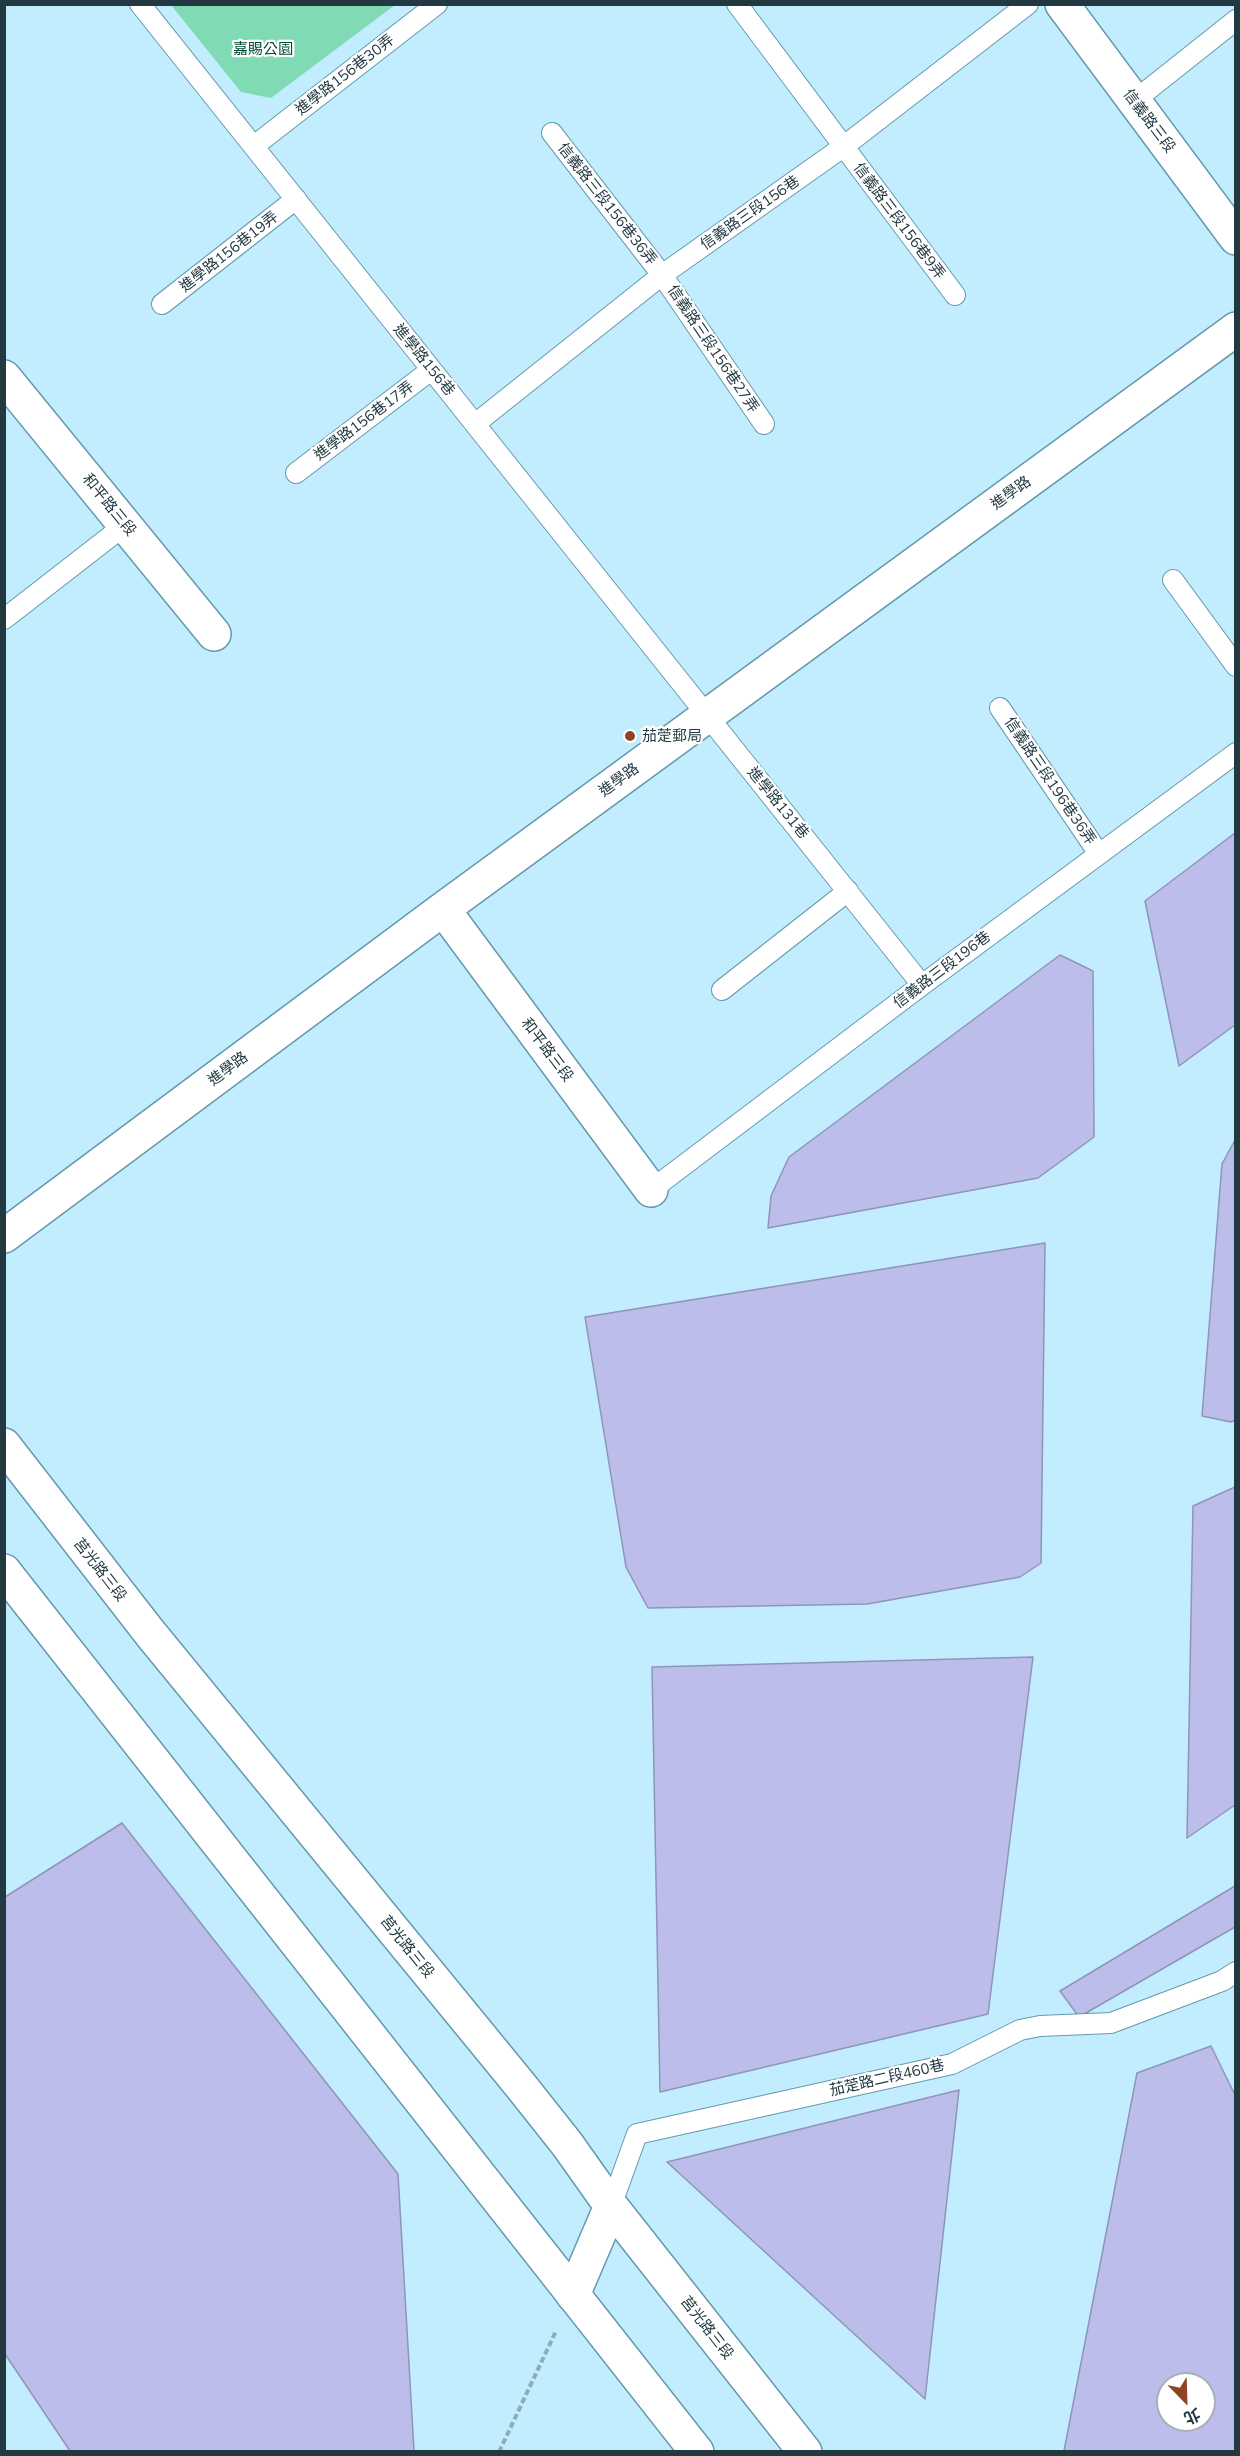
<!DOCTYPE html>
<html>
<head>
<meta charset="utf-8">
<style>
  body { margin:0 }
  #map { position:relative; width:1240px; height:2456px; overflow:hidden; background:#c2edfe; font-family:Mulish,"Noto Sans TC",sans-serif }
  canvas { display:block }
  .frame { position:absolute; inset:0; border:6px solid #233941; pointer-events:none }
  .north { position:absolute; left:1156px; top:2372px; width:60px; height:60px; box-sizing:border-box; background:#fff; border:2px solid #a7b0b3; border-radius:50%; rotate:157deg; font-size:16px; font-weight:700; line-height:24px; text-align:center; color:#233941 }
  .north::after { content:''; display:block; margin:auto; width:21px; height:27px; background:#8d4523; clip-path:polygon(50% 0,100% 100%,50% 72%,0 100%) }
</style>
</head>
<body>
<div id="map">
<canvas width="1240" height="2456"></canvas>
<div class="frame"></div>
<div class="north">北</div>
</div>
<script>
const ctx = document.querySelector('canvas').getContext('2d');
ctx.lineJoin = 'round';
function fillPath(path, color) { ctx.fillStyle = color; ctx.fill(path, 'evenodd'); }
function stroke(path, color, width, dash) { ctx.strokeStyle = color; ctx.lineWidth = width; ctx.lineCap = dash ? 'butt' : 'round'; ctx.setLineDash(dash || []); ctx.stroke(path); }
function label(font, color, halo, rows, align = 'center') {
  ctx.font = font + ' Mulish,"Noto Sans TC",sans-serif'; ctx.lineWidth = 4.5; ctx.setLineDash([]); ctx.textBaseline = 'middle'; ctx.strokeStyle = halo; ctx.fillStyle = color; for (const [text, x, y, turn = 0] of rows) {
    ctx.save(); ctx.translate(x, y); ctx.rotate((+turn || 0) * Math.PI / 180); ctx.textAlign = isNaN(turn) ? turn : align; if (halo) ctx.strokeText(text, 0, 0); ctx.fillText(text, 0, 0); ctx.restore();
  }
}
fillPath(new Path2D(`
  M 171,5 L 395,5 L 271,98 L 241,92 Z`), '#80dbb4');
const water = new Path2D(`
  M 1235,833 L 1235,1025 L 1179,1066 L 1145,901 Z
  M 1060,955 L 1093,971 L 1094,1137 L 1038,1178 L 768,1228 L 771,1196 L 789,1157 Z
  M 1235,1140 L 1236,1420 L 1231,1422 L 1202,1416 L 1222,1164 Z
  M 1045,1243 L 1041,1563 L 1020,1577 L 867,1604 L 648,1608 L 626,1567 L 585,1317 Z
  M 1235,1487 L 1235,1805 L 1187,1838 L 1193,1506 Z
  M 1033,1657 L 988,2014 L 660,2092 L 652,1667 Z
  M 122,1823 L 398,2174 L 414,2451 L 70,2451 L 5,2354 L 5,1897 Z
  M 1235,1886 L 1235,1927 L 1079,2017 L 1060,1991 Z
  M 1211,2046 L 1235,2095 L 1235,2451 L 1064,2451 L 1137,2073 ZM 1168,2384 L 1204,2384 L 1204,2420 L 1168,2420 Z
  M 959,2090 L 925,2399 L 667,2162 Z`);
fillPath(water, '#bcbdeb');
stroke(water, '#8e95b8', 1.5);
const lane = new Path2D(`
  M 140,4 L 922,985
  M 737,4 L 955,295
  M 1134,101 L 1236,20
  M 552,133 L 662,275 L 764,424
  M 254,146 L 437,4
  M 162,304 L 296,199
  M 475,424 L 662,275 L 843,147 L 1028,4
  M 296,473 L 431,370
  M 1173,580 L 1236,666
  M 4,619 L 125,525
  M 1000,708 L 1099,854
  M 722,990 L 848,891
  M 651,1190 L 922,985 L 1236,753
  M 611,2206 L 637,2134 L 952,2064 L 1020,2030 L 1040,2026 L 1111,2023 L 1222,1981 L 1236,1972`);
const street = new Path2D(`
  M 1062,4 L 1236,238
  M 4,377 L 214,634
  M 443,909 L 651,1190
  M 4,1236 L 443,909 L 1236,329
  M 573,2295 L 611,2206`);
const secondary = new Path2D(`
  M 4,1445 L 150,1633 L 521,2086 L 567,2144 L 611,2206 L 805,2452
  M 4,1571 L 697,2452`);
stroke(lane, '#6599ad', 22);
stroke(street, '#6599ad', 36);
stroke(secondary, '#6599ad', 36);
stroke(new Path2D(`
  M 499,2452 L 556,2331`), '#8aaebc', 4, [6, 3]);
stroke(lane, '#fff', 20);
stroke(street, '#fff', 33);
stroke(secondary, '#fff', 33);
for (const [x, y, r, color] of [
  [630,736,6,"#8d4523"]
]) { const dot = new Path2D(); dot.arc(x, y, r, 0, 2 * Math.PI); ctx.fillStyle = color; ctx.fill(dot); stroke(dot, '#fff', 2); }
label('15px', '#014b34', '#fff', [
  ["嘉賜公園",263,49]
]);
label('15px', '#233941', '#fff', [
  ["進學路156巷30弄",345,75,-38],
  ["信義路三段",1149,121,53],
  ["信義路三段156巷36弄",607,204,52],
  ["信義路三段156巷",750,213,-35],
  ["信義路三段156巷9弄",899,221,53],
  ["進學路156巷19弄",229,252,-38],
  ["信義路三段156巷27弄",713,349,56],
  ["進學路156巷",424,360,51],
  ["進學路156巷17弄",364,421,-37],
  ["進學路",1011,493,-36],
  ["和平路三段",109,505,51],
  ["進學路",619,780,-36],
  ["信義路三段196巷36弄",1050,781,56],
  ["進學路131巷",778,803,51],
  ["信義路三段196巷",942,970,-37],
  ["和平路三段",547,1050,53],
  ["進學路",228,1069,-37],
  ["莒光路三段",100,1570,52],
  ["莒光路三段",407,1947,51],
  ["茄萣路二段460巷",887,2078,-13],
  ["莒光路三段",707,2328,52]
]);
label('15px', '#233941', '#fff', [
  ["茄萣郵局",642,736]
], 'left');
</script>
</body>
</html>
